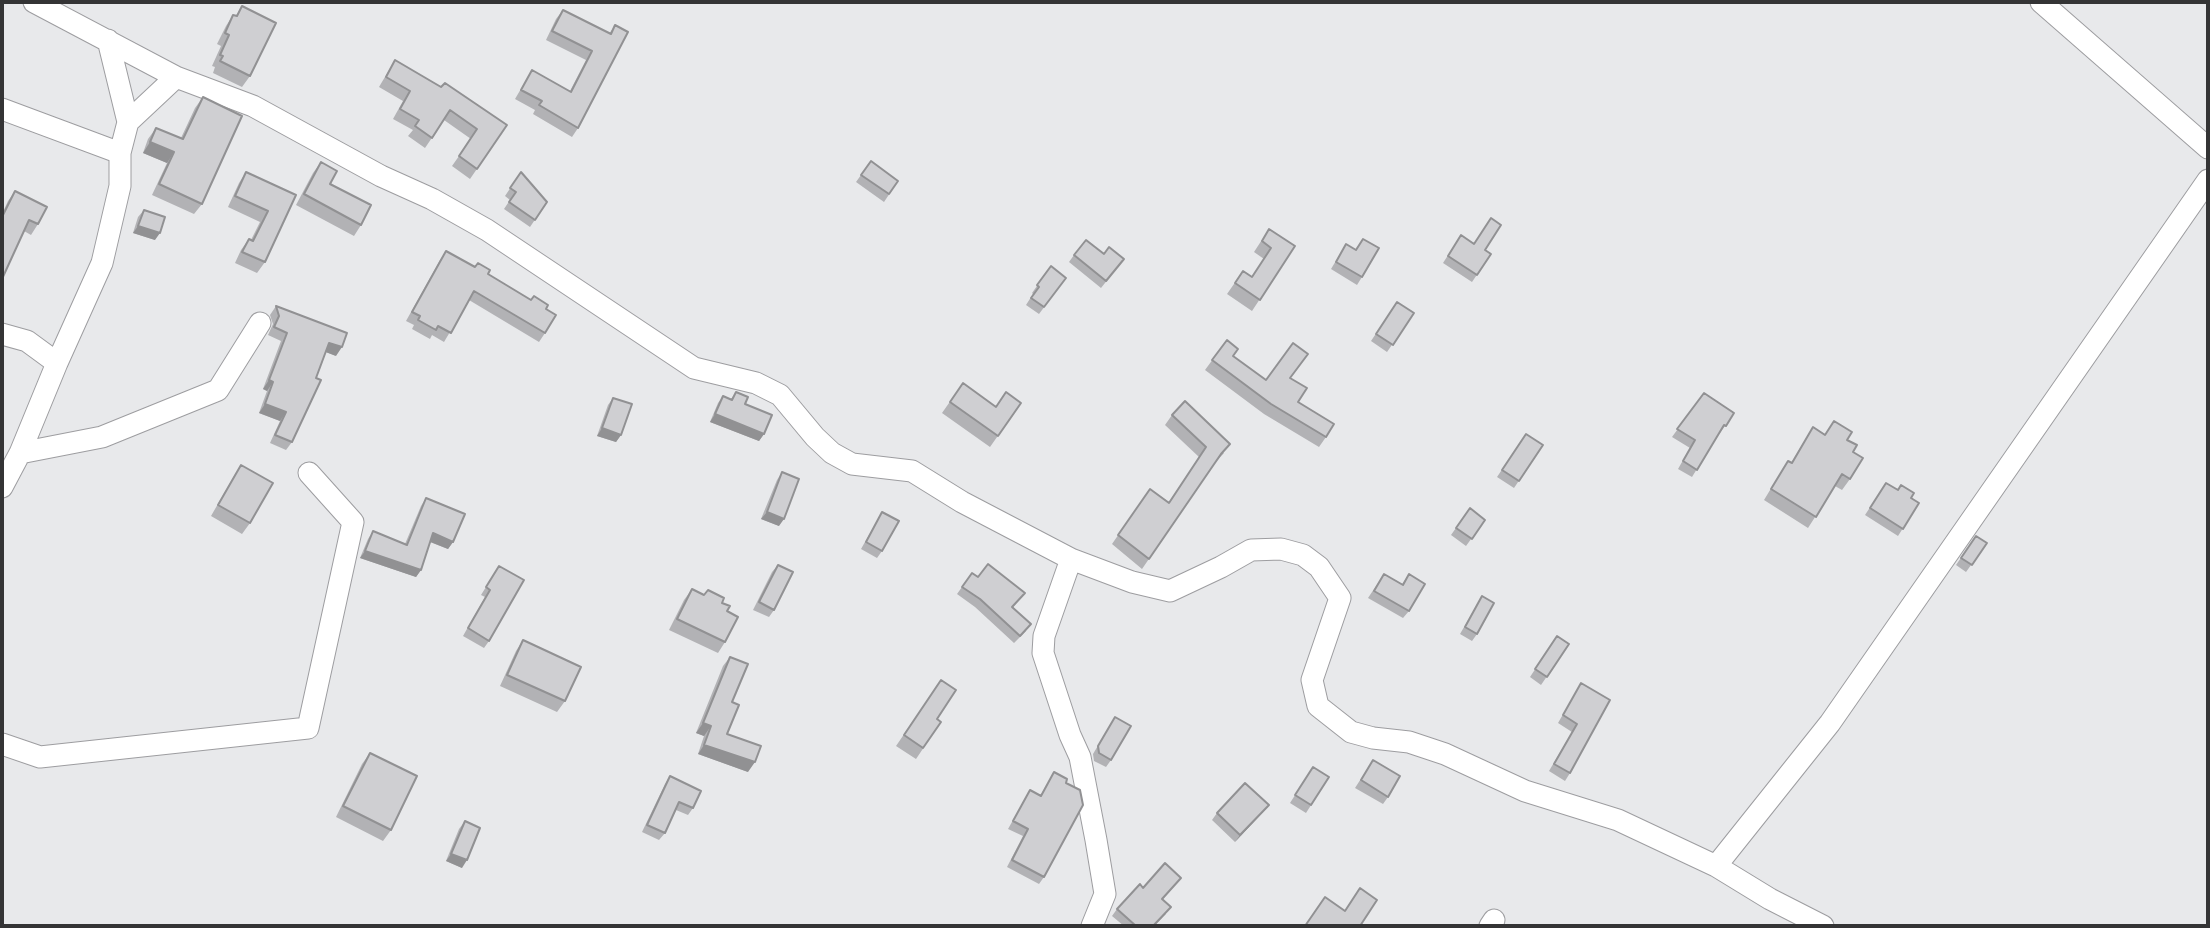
<!DOCTYPE html>
<html>
<head>
<meta charset="utf-8">
<style>
  body { margin:0 }
  #map { position:relative; width:2210px; height:928px; overflow:hidden; background:#e8e9eb; font-family:"Noto Sans",sans-serif }
  canvas { display:block }
  .frame { position:absolute; inset:0; border:4px solid #343435; pointer-events:none }
</style>
</head>
<body>
<div id="map">
<canvas width="2210" height="928"></canvas>
<div class="frame"></div>
</div>
<script>
const ctx = document.querySelector('canvas').getContext('2d');
ctx.lineJoin = 'round';
function stroke(path, color, width, dash) { ctx.strokeStyle = color; ctx.lineWidth = width; ctx.lineCap = dash ? 'butt' : 'round'; ctx.setLineDash(dash || []); ctx.stroke(path); }
function fillPath(path, color) { ctx.fillStyle = color; ctx.fill(path, 'evenodd'); }
const street = new Path2D(`
  M 34,2 L 176,77 L 253,106 L 381,176 L 432,199 L 487,230 L 694,368 L 756,383 L 780,395 L 815,437 L 832,453 L 852,464 L 912,471 L 962,502 L 1071,559 L 1132,582 L 1170,591 L 1221,567 L 1251,550 L 1281,549 L 1303,555 L 1319,567 L 1340,598 L 1312,680 L 1318,706 L 1351,732 L 1373,738 L 1409,742 L 1445,754 L 1525,791 L 1618,820 L 1716,866 L 1770,899 L 1823,926
  M 2041,2 L 2208,148
  M 2,109 L 120,153
  M 128,122 L 176,77
  M 2,334 L 27,341 L 57,363
  M 20,453 L 102,437 L 218,390 L 260,323
  M 2,487 L 20,453 L 57,363 L 102,263 L 120,186 L 120,153 L 128,122 L 108,40
  M 1071,559 L 1044,636 L 1043,653 L 1070,735 L 1080,757 L 1096,840 L 1105,894 L 1092,926
  M 2,744 L 40,757 L 308,728 L 353,522 L 309,473
  M 1716,866 L 1830,723 L 2208,180
  M 1490,926 L 1494,920`);
stroke(street, '#9d9da0', 23);
stroke(street, '#fff', 21);
fillPath(new Path2D(`
  M 242,6 L 250,76 L 242,87 L 213,73 L 215,67 L 212,66 L 221,46 L 217,44 L 226,26 L 233,15 L 236,16 Z
  M 563,10 L 609,34 L 615,25 L 578,128 L 572,137 L 533,114 L 535,110 L 515,99 L 532,70 L 570,91 L 586,60 L 546,40 L 556,19 Z
  M 395,60 L 507,125 L 470,179 L 452,166 L 471,139 L 444,120 L 425,148 L 408,136 L 413,130 L 393,119 L 403,101 L 379,87 Z
  M 203,97 L 202,204 L 194,214 L 152,195 L 167,163 L 143,153 L 148,139 L 156,128 L 181,138 L 195,108 Z
  M 871,161 L 898,181 L 884,202 L 856,182 Z
  M 321,162 L 330,184 L 361,225 L 354,236 L 296,205 L 313,173 Z
  M 246,172 L 296,195 L 265,262 L 257,273 L 235,263 L 241,250 L 249,239 L 251,240 L 260,222 L 228,207 L 239,183 Z
  M 521,172 L 547,202 L 530,227 L 504,209 L 510,200 L 505,196 Z
  M 15,191 L 38,224 L 31,235 L 24,231 L 2,279 L 2,214 L 8,201 Z
  M 144,210 L 155,240 L 133,233 L 138,217 Z
  M 1269,229 L 1295,246 L 1252,311 L 1227,294 L 1243,271 L 1252,277 L 1264,259 L 1254,252 Z
  M 1461,235 L 1491,254 L 1472,282 L 1443,263 Z
  M 1363,239 L 1362,277 L 1357,285 L 1331,269 L 1346,244 L 1355,250 Z
  M 446,251 L 488,274 L 546,309 L 545,333 L 539,342 L 469,300 L 444,342 L 432,335 L 430,339 L 412,329 L 414,325 L 406,321 L 440,260 Z
  M 1104,254 L 1124,259 L 1101,288 L 1069,262 L 1074,255 Z
  M 1051,266 L 1066,278 L 1039,314 L 1026,305 L 1033,294 L 1032,293 Z
  M 1397,302 L 1414,313 L 1387,352 L 1371,341 Z
  M 276,306 L 336,356 L 326,352 L 292,442 L 286,450 L 270,443 L 280,421 L 259,413 L 267,391 L 263,389 L 281,341 L 268,335 L 273,324 L 270,315 Z
  M 1227,340 L 1233,356 L 1266,380 L 1290,378 L 1298,402 L 1326,437 L 1319,447 L 1264,414 L 1205,370 Z
  M 963,383 L 996,407 L 1021,403 L 990,447 L 942,413 Z
  M 736,392 L 745,404 L 764,434 L 759,441 L 710,422 L 718,403 L 723,396 L 731,399 Z
  M 1704,393 L 1734,413 L 1720,433 L 1719,433 L 1692,477 L 1678,469 L 1690,448 L 1672,437 Z
  M 613,398 L 621,435 L 616,442 L 597,436 L 608,405 Z
  M 1172,415 L 1224,453 L 1215,463 L 1142,569 L 1112,544 L 1150,489 L 1169,502 L 1199,457 L 1165,425 Z
  M 1834,421 L 1847,440 L 1853,452 L 1850,479 L 1842,490 L 1835,486 L 1808,528 L 1764,500 L 1781,472 L 1788,461 L 1791,463 L 1813,427 L 1825,434 Z
  M 1526,434 L 1543,445 L 1514,488 L 1497,477 Z
  M 241,465 L 250,523 L 242,534 L 211,516 L 234,476 Z
  M 782,472 L 779,526 L 761,519 L 777,480 Z
  M 1886,483 L 1919,503 L 1898,536 L 1865,515 Z
  M 426,498 L 453,542 L 448,549 L 430,542 L 421,570 L 416,577 L 360,558 L 368,539 L 373,531 L 405,544 L 421,506 Z
  M 1470,508 L 1485,520 L 1466,546 L 1451,535 Z
  M 882,512 L 882,551 L 877,558 L 861,549 Z
  M 1976,536 L 1987,543 L 1966,572 L 1956,565 Z
  M 778,565 L 774,610 L 769,617 L 753,610 L 772,572 Z
  M 499,566 L 489,641 L 484,648 L 463,636 L 485,597 L 481,595 Z
  M 972,573 L 978,577 L 1025,593 L 1013,607 L 1026,631 L 1014,643 L 975,607 L 957,594 Z
  M 1384,574 L 1402,584 L 1409,574 L 1409,611 L 1403,618 L 1368,598 Z
  M 692,589 L 704,595 L 708,590 L 722,603 L 727,611 L 725,642 L 718,653 L 669,630 L 684,600 Z
  M 1482,596 L 1477,634 L 1472,641 L 1460,634 Z
  M 1557,636 L 1569,644 L 1541,685 L 1530,677 Z
  M 523,640 L 565,701 L 557,712 L 500,686 L 516,651 Z
  M 730,657 L 732,702 L 727,734 L 748,772 L 698,754 L 704,736 L 696,733 L 723,666 Z
  M 941,680 L 937,719 L 941,722 L 916,759 L 896,746 Z
  M 1581,683 L 1610,700 L 1570,773 L 1565,781 L 1549,771 L 1572,732 L 1558,723 Z
  M 1115,717 L 1111,760 L 1106,767 L 1094,761 L 1093,754 Z
  M 370,753 L 391,830 L 383,841 L 336,817 L 362,764 Z
  M 1373,760 L 1388,797 L 1383,804 L 1355,788 Z
  M 1313,767 L 1329,777 L 1306,813 L 1290,803 Z
  M 1054,772 L 1066,783 L 1044,877 L 1039,884 L 1007,867 L 1023,836 L 1008,829 L 1030,790 L 1040,796 Z
  M 670,776 L 693,808 L 688,815 L 676,810 L 665,833 L 659,840 L 642,832 L 665,784 Z
  M 1263,812 L 1235,842 L 1212,820 L 1217,813 Z
  M 465,821 L 462,868 L 446,861 L 459,829 Z
  M 1181,878 L 1163,899 L 1166,914 L 1154,926 L 1124,926 L 1112,916 L 1117,909 L 1143,888 Z`), '#b2b2b5');
fillPath(new Path2D(`
  M 150,142 L 174,152 L 167,163 L 143,153 Z
  M 138,226 L 160,233 L 155,240 L 133,233 Z
  M 329,343 L 342,347 L 336,356 L 323,351 Z
  M 269,380 L 273,382 L 267,391 L 263,389 Z
  M 265,404 L 286,412 L 280,421 L 259,413 Z
  M 715,414 L 764,434 L 759,441 L 710,422 Z
  M 602,428 L 621,435 L 616,442 L 597,436 Z
  M 767,512 L 784,519 L 779,526 L 761,519 Z
  M 433,533 L 453,542 L 448,549 L 428,541 Z
  M 365,551 L 421,570 L 416,577 L 360,558 Z
  M 703,723 L 711,726 L 704,736 L 696,733 Z
  M 704,745 L 755,762 L 748,772 L 698,754 Z
  M 1269,805 L 1263,812 L 1235,842 L 1240,835 Z
  M 451,854 L 467,860 L 462,868 L 446,861 Z`), '#919193');
const building = new Path2D(`
  M 242,6 L 276,23 L 250,76 L 220,61 L 223,56 L 220,55 L 229,35 L 225,33 L 233,15 L 237,16 Z
  M 563,10 L 611,34 L 615,25 L 628,32 L 578,128 L 539,105 L 542,101 L 521,90 L 532,70 L 571,92 L 592,51 L 552,31 Z
  M 395,60 L 441,87 L 445,83 L 507,125 L 477,169 L 459,156 L 477,129 L 450,110 L 432,138 L 415,126 L 419,120 L 400,109 L 410,91 L 386,77 Z
  M 203,97 L 242,116 L 202,204 L 159,184 L 174,152 L 150,142 L 156,128 L 183,139 Z
  M 871,161 L 898,181 L 889,194 L 861,175 Z
  M 321,162 L 337,171 L 330,184 L 371,205 L 361,225 L 304,194 Z
  M 246,172 L 296,195 L 265,262 L 242,252 L 249,239 L 253,241 L 268,211 L 235,196 Z
  M 521,172 L 547,202 L 535,220 L 509,202 L 516,192 L 510,188 Z
  M 15,191 L 47,207 L 38,224 L 29,220 L 2,279 L 2,217 Z
  M 144,210 L 165,217 L 160,233 L 138,226 Z
  M 1491,218 L 1501,225 L 1485,250 L 1491,254 L 1477,275 L 1448,256 L 1461,235 L 1474,244 Z
  M 1269,229 L 1295,246 L 1260,300 L 1235,283 L 1243,271 L 1252,277 L 1271,248 L 1262,241 Z
  M 1363,239 L 1379,248 L 1362,277 L 1336,262 L 1346,244 L 1356,250 Z
  M 1086,240 L 1104,254 L 1109,247 L 1124,259 L 1106,281 L 1074,255 Z
  M 446,251 L 475,267 L 478,263 L 490,270 L 488,274 L 531,300 L 534,296 L 548,305 L 546,309 L 556,315 L 545,333 L 474,291 L 451,333 L 438,326 L 436,330 L 418,320 L 420,316 L 412,312 Z
  M 1051,266 L 1066,278 L 1044,307 L 1031,298 L 1039,287 L 1037,285 Z
  M 1397,302 L 1414,313 L 1393,345 L 1376,334 Z
  M 276,306 L 347,333 L 342,347 L 329,343 L 316,378 L 321,380 L 292,442 L 275,435 L 286,412 L 265,404 L 273,382 L 269,380 L 287,333 L 274,327 L 279,316 Z
  M 1227,340 L 1238,349 L 1233,356 L 1266,380 L 1293,343 L 1308,354 L 1290,378 L 1307,388 L 1298,402 L 1334,424 L 1326,437 L 1271,404 L 1212,360 Z
  M 963,383 L 996,407 L 1006,392 L 1021,403 L 998,436 L 950,402 Z
  M 736,392 L 748,397 L 745,404 L 772,415 L 764,434 L 715,414 L 723,396 L 732,400 Z
  M 1704,393 L 1734,413 L 1726,426 L 1724,425 L 1697,470 L 1683,461 L 1695,440 L 1677,429 Z
  M 613,398 L 632,404 L 621,435 L 602,428 Z
  M 1185,401 L 1230,444 L 1221,454 L 1149,559 L 1118,535 L 1150,489 L 1169,503 L 1206,447 L 1172,415 Z
  M 1834,421 L 1852,432 L 1847,440 L 1857,445 L 1853,452 L 1863,458 L 1850,479 L 1842,474 L 1816,517 L 1771,489 L 1788,461 L 1792,463 L 1813,427 L 1825,435 Z
  M 1526,434 L 1543,445 L 1519,481 L 1502,470 Z
  M 241,465 L 273,483 L 250,523 L 218,505 Z
  M 782,472 L 799,479 L 784,519 L 767,512 Z
  M 1886,483 L 1898,490 L 1901,485 L 1914,493 L 1911,498 L 1919,503 L 1903,529 L 1870,508 Z
  M 426,498 L 465,514 L 453,542 L 433,533 L 421,570 L 365,551 L 373,531 L 407,545 Z
  M 1470,508 L 1485,520 L 1472,539 L 1456,528 Z
  M 882,512 L 899,521 L 882,551 L 866,542 Z
  M 1976,536 L 1987,543 L 1972,565 L 1961,558 Z
  M 988,564 L 1025,593 L 1012,607 L 1031,624 L 1020,636 L 980,599 L 962,587 L 972,573 L 978,577 Z
  M 778,565 L 793,572 L 774,610 L 759,602 Z
  M 499,566 L 524,580 L 489,641 L 468,628 L 490,590 L 486,587 Z
  M 1384,574 L 1403,585 L 1409,574 L 1425,584 L 1409,611 L 1374,591 Z
  M 692,589 L 704,595 L 708,590 L 724,598 L 722,603 L 730,606 L 727,611 L 738,617 L 725,642 L 677,619 Z
  M 1482,596 L 1494,603 L 1477,634 L 1465,627 Z
  M 1557,636 L 1569,644 L 1547,677 L 1535,669 Z
  M 523,640 L 581,667 L 565,701 L 507,675 Z
  M 730,657 L 748,664 L 732,702 L 739,705 L 727,734 L 761,746 L 755,762 L 704,745 L 711,726 L 703,723 Z
  M 941,680 L 956,690 L 937,719 L 941,722 L 923,748 L 904,735 Z
  M 1581,683 L 1610,700 L 1570,773 L 1554,764 L 1577,724 L 1563,715 Z
  M 1115,717 L 1131,726 L 1111,760 L 1099,753 L 1098,746 Z
  M 370,753 L 417,776 L 391,830 L 343,806 Z
  M 1373,760 L 1400,776 L 1388,797 L 1361,780 Z
  M 1313,767 L 1329,777 L 1311,805 L 1295,795 Z
  M 1054,772 L 1067,779 L 1066,783 L 1080,790 L 1083,805 L 1044,877 L 1012,860 L 1028,829 L 1013,821 L 1030,790 L 1041,796 Z
  M 670,776 L 701,791 L 693,808 L 679,802 L 665,833 L 647,825 Z
  M 1245,783 L 1269,805 L 1240,835 L 1217,813 Z
  M 465,821 L 480,828 L 467,860 L 451,854 Z
  M 1165,863 L 1181,878 L 1162,899 L 1171,907 L 1153,926 L 1136,926 L 1117,909 L 1140,884 L 1143,888 Z
  M 1360,888 L 1377,900 L 1360,926 L 1305,926 L 1325,897 L 1345,911 Z`);
fillPath(building, '#cfcfd2');
stroke(building, '#919193', 2);
</script>
</body>
</html>
